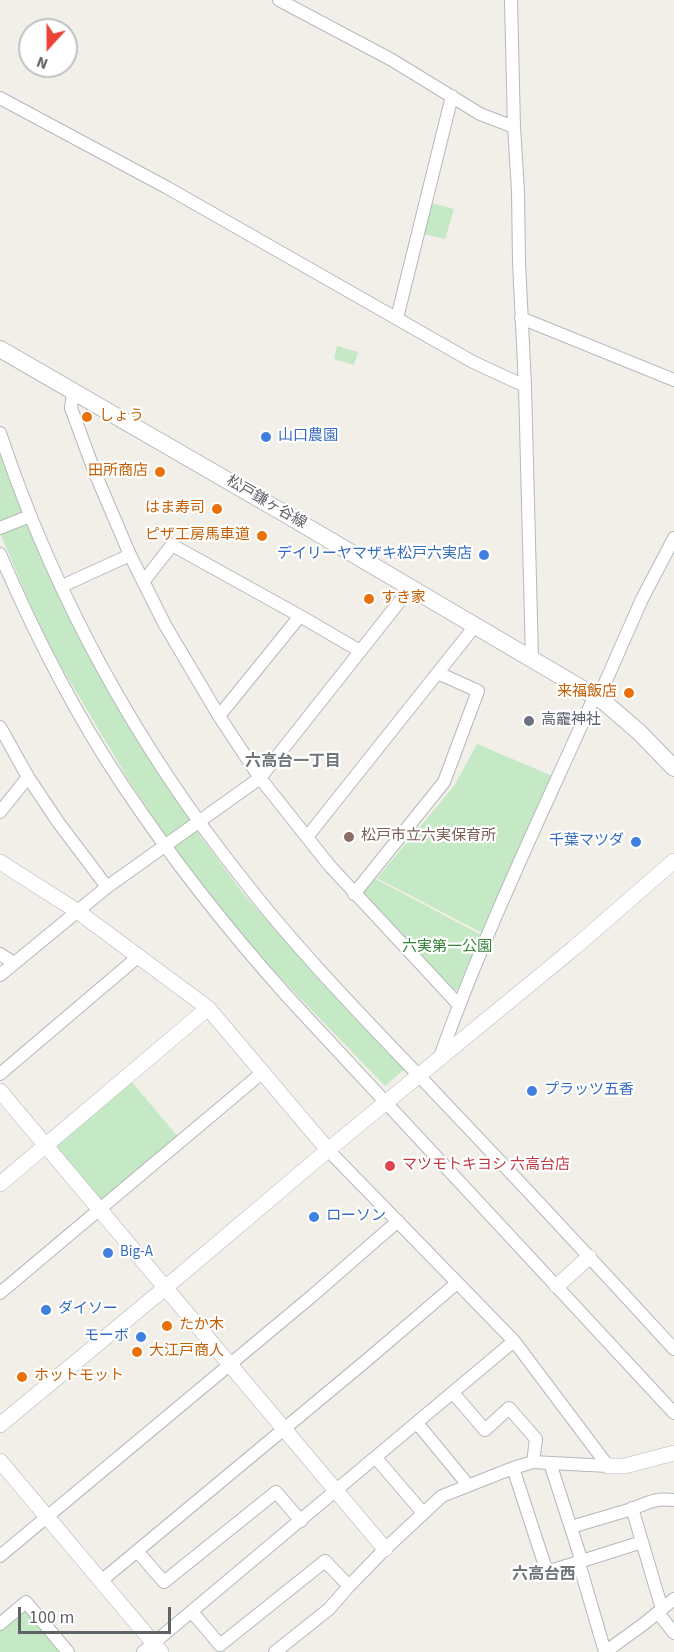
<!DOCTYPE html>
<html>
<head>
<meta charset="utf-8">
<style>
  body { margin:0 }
  #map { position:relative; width:674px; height:1652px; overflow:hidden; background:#f1efe8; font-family:"Source Sans 3",sans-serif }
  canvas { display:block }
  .north { position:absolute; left:18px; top:18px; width:60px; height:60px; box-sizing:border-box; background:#fff; border:2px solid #bfc1c3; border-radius:50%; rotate:201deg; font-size:16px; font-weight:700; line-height:24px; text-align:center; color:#5f6368 }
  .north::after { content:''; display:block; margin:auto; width:21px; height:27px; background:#ea4335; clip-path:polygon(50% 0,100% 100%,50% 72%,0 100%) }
  .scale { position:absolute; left:18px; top:1607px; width:153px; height:27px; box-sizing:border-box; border:3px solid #5f6368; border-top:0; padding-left:8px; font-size:18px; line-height:21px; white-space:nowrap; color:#5f6368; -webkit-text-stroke:4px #fff; paint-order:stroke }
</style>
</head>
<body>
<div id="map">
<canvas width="674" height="1652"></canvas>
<div class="north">N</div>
<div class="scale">100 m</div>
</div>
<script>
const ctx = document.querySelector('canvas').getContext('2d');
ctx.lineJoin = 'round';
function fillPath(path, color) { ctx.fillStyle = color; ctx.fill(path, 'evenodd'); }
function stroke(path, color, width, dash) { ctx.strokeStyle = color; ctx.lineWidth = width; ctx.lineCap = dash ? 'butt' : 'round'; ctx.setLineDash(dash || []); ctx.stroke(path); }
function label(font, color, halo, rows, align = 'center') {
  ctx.font = font + ' "Source Sans 3","Noto Sans JP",sans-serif'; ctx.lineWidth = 4.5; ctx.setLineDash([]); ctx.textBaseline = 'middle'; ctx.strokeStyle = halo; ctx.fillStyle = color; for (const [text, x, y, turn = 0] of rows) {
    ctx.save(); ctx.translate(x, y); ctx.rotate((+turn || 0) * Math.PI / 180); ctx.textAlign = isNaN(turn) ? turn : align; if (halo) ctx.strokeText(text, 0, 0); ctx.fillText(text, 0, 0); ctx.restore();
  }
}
fillPath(new Path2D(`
  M 428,202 L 454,209 L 445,239 L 420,233 Z
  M 337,346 L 358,352 L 354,365 L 334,359 Z
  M 0,446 L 28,526 L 63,600 L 126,717 L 200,836 L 242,892 L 278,933 L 406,1068 L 385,1086 L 248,944 L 173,847 L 128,779 L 55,656 L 31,606 L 0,533 Z
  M 477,744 L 555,777 L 484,934 L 377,878 L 454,786 Z
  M 374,878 L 483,936 L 459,990 L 450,990 L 363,898 L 363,890 Z
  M 131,1081 L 179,1138 L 106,1199 L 98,1199 L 57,1150 L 58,1144 Z
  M 23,1608 L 66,1652 L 0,1652 L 0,1628 Z`), '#c5e8c5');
const minor = new Path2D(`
  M 279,0 L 392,60 L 480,114 L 514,127
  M 511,0 L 514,127 L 518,191 L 519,262 L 525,386 L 532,659
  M 0,98 L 166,187 L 473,362 L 525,386
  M 397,318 L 452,96
  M 521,318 L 674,380
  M 73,393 L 71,408 L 95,473 L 130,555 L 165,625 L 219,716 L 260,778 L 329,865 L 458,1004
  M 0,433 C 53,593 136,745 241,877 C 302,956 373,1027 442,1100 C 520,1182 597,1265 674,1349
  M 0,528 L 30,516
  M 0,554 C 34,633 74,712 122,784 C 172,859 227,929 287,996 L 674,1413
  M 143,582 L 172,545 L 300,616 L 219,716
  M 62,586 L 130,555
  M 300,616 L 360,651
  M 0,727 L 28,777 L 58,822 L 107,887
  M 0,812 L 28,777
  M 307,837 L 475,626
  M 354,894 L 444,782 L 478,691 L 438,673
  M 0,954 L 14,963
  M 0,975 L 107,887 L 260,778 L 411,587
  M 440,1057 C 483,936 539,820 591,704 L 601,692 L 642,599 L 674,538
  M 0,1074 L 139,956
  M 328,1150 L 514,1341 L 608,1466
  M 0,1293 L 263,1072
  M 453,1393 L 485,1430 L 509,1408 L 536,1439 L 533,1462
  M 417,1423 L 468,1485
  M 376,1458 L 423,1513
  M 550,1463 L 582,1562
  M 513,1468 L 547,1572 L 642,1542
  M 632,1508 L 662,1609
  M 571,1527 C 591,1521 612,1515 632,1509 C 649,1502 655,1498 674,1500
  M 137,1551 L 164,1582 L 276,1492 L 301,1521
  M 0,1556 L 312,1296 L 398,1221
  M 579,1563 L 605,1652 L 645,1623 L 674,1599
  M 101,1581 L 367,1360 L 457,1283
  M 192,1612 L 220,1645 L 325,1561 L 349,1586
  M 658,1613 L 674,1633
  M 0,1624 L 26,1602 L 68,1652
  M 143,1652 L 514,1341
  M 275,1652 L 329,1609 L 349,1586 L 385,1549 L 442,1496 L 513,1468 L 533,1462 L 608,1466`);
const tertiary = new Path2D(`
  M 0,862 L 77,911 L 208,1008 L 328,1150
  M 0,1091 L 385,1549
  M 0,1184 L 208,1008
  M 557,1286 L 589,1257
  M 0,1425 L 165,1288 L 328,1150 L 574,948 L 674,861
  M 0,1461 L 161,1652
  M 608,1466 L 625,1466 L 674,1453`);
const secondary = new Path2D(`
  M 0,349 L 287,515 L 603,701 L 639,732 L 674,768`);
stroke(minor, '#b5b8bc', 14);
stroke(tertiary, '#b5b8bc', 16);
stroke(secondary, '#b6babf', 18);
stroke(minor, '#fff', 12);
stroke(tertiary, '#fff', 15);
stroke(secondary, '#fff', 16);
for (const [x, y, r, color] of [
  [87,417,6,"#e8710a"],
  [266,437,6,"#3f7fe0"],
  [160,472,6,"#e8710a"],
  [217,509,6,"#e8710a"],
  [262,536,6,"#e8710a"],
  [484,555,6,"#3f7fe0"],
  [369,599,6,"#e8710a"],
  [629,693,6,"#e8710a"],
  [529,721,6,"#6b7280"],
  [349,837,6,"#8d6e63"],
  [636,842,6,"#3f7fe0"],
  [532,1091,6,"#3f7fe0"],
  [390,1166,6,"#e0444e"],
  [314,1217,6,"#3f7fe0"],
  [108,1253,6,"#3f7fe0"],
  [46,1310,6,"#3f7fe0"],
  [167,1326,6,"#e8710a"],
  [141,1337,6,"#3f7fe0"],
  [137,1352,6,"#e8710a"],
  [22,1377,6,"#e8710a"]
]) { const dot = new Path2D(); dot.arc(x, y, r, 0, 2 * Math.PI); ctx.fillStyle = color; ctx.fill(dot); stroke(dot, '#fff', 2); }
label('15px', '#c56008', '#fff', [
  ["しょう",99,417],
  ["田所商店",148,472,"right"],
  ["はま寿司",205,509,"right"],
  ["ピザ工房馬車道",250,536,"right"],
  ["すき家",381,599],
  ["来福飯店",617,693,"right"],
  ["たか木",179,1326],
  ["大江戸商人",149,1352],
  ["ホットモット",34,1377]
], 'left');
label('15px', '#366cbe', '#fff', [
  ["山口農園",278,437],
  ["デイリーヤマザキ松戸六実店",472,555,"right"],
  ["千葉マツダ",624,842,"right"],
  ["プラッツ五香",544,1091],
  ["ローソン",326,1217],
  ["Big-A",120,1253],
  ["ダイソー",58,1310],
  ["モーボ",129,1337,"right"]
], 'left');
label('15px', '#5f6368', '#fff', [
  ["松戸鎌ヶ谷線",266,503,30]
]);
label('15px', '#5b616d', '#fff', [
  ["高靇神社",541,721]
], 'left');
label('15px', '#785e54', '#fff', [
  ["松戸市立六実保育所",361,837]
], 'left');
label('15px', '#348238', '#fff', [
  ["六実第一公園",447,948]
]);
label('15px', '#be3a42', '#fff', [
  ["マツモトキヨシ 六高台店",402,1166]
], 'left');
label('bold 16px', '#70757a', '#fff', [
  ["六高台一丁目",293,762],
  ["六高台西",544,1575]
]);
</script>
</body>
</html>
